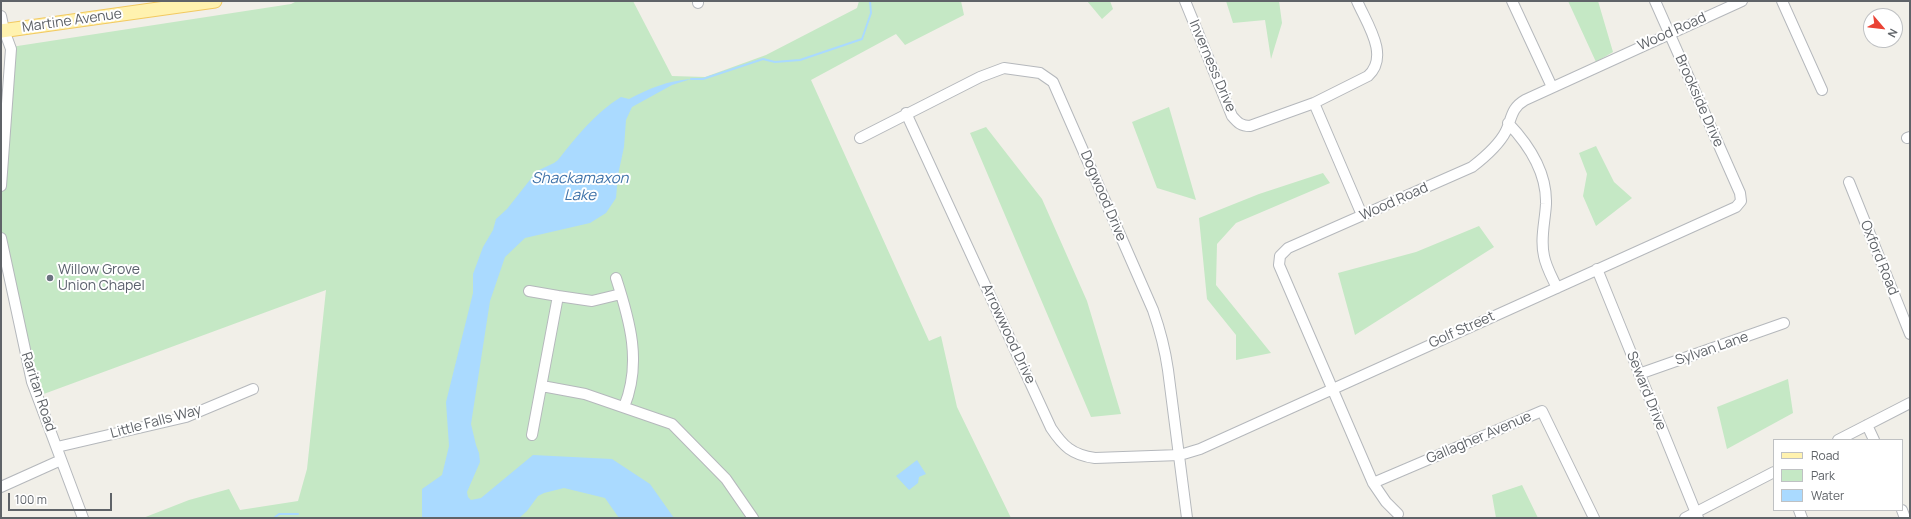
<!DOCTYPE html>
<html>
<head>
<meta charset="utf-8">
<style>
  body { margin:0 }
  #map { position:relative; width:1911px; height:519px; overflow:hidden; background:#f1efe8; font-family:Manrope,sans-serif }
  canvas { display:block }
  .frame { position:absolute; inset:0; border:2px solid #5f6368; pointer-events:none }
  .legend { position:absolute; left:1773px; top:439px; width:130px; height:72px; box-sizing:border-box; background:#fff; border:1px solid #bfc1c3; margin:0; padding:5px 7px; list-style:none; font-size:12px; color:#5f6368 }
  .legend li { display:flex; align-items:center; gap:8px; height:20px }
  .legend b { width:20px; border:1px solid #bfc1c3 }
  .north { position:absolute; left:1863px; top:8px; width:40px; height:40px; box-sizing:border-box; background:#fff; border:1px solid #bfc1c3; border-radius:50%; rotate:118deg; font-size:11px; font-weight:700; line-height:16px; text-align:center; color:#5f6368 }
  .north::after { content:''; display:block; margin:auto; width:14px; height:18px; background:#ea4335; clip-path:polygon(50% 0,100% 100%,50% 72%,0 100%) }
  .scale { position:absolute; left:8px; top:493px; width:104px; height:18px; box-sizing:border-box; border:2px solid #5f6368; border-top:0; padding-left:5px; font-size:12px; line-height:14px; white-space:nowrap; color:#5f6368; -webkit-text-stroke:3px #fff; paint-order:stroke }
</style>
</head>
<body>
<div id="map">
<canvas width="1911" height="519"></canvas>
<div class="frame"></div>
<ul class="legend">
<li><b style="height:5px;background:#fff2af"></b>Road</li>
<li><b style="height:11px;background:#c5e8c5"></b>Park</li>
<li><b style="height:11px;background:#aadaff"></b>Water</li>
</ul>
<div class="north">N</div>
<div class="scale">100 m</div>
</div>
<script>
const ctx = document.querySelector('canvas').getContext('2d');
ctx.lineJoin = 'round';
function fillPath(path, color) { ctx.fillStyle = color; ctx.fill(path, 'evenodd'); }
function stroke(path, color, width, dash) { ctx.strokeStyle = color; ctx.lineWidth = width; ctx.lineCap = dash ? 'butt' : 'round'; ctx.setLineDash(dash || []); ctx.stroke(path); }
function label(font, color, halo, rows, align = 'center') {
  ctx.font = font + ' Manrope,sans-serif'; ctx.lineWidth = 4; ctx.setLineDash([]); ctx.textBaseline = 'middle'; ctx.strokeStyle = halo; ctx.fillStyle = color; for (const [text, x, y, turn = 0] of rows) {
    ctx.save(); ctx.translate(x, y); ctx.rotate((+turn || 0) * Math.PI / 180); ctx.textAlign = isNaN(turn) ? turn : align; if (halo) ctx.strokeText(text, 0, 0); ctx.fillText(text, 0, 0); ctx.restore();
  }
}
fillPath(new Path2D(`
  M 297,1 L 633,1 L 672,76 L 705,77 L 766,55 L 857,8 L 859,1 L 961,1 L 964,15 L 905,45 L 896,34 L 811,80 L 929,341 L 941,336 L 957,407 L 1011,518 L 143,518 L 189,500 L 229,489 L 240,510 L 298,501 L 307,469 L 326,290 L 41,395 L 1,236 L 1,185 L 11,47 L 291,4 Z
  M 1087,1 L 1110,1 L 1113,9 L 1102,19 Z
  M 1226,1 L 1279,1 L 1282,23 L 1271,59 L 1265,20 L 1233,23 Z
  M 1568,1 L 1598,1 L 1613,52 L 1596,62 Z
  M 1169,107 L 1196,200 L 1157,188 L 1132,122 Z
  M 986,127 L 1042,199 L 1087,301 L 1121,414 L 1091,417 L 970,133 Z
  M 1596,146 L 1614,182 L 1632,198 L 1596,226 L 1583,196 L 1587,174 L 1579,153 Z
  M 1323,173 L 1330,183 L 1236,223 L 1217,244 L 1216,285 L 1271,353 L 1236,360 L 1236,335 L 1207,299 L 1199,218 L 1259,194 Z
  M 1479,226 L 1494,247 L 1355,335 L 1338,273 L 1416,252 Z
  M 1788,379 L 1793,413 L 1727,449 L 1717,407 Z
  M 1522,485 L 1538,518 L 1496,518 L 1492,495 Z`), '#c5e8c5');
fillPath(new Path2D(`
  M 691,79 L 672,85 L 632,107 L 626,120 L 624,147 L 618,175 L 616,198 L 606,213 L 590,223 L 525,238 L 505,257 L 490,301 L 471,424 L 476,445 L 479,453 L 480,462 L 467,492 L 468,497 L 471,500 L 481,498 L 533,455 L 612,459 L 650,484 L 674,518 L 619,518 L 605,498 L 564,488 L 544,493 L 538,496 L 527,511 L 519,518 L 422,518 L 422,489 L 442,475 L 449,446 L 446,402 L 473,293 L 473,274 L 483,247 L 493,230 L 496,219 L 507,209 L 533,176 L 539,170 L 554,163 L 558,160 C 577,136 595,113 621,97 L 629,99 C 651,88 666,81 691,79 Z
  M 917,460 L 926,474 L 919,477 L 918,483 L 909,490 L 896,476 Z`), '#aadaff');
stroke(new Path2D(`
  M 691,79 L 703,79 L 763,59 L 775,62 L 800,60 L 862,39 L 871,13 L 870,1
  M 274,518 L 279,514 L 298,514`), '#aadaff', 2);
const minor = new Path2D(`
  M 698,1 L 698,3
  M 1185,1 L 1232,116 C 1238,123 1241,126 1250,126 L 1314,103 L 1368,76 C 1390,56 1367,24 1357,1
  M 1512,1 L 1552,87
  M 1782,1 L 1822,90
  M 1,16 L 4,30 L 11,49 L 1,186
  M 1314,103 L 1362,215
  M 906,113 L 1051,428 C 1063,446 1072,455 1095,458 L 1180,455 L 1200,449 L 1736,207 L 1741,201 L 1740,193 L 1655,1
  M 1508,123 C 1529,145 1547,173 1546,204 C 1545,222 1540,239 1544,256 C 1546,267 1552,277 1557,288
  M 860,138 L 980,77 L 1004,68 L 1040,73 L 1053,82 L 1153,310 C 1160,330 1165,349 1168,370 L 1187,518
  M 1907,138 L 1910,137
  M 1849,182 L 1910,334
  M 1,238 L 32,382 L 83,518
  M 1597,269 L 1698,518
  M 616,278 C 630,321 642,363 624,407
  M 529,291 L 558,296
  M 1639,374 L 1784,323
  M 542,386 L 585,394 L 672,424 L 726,479 L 753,518
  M 1867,425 L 1874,440
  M 532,435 L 558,296 L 592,301 L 621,294
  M 1838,440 L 1910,403
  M 57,447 L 186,417 L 253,389
  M 1373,483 L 1542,411 L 1594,518
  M 1,487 L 61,460
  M 1799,510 L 1802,518
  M 1902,510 L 1905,518
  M 1398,514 L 1386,502 L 1373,483 L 1279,265 L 1280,256 L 1288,248 L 1472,167 C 1485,157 1499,145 1506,131 C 1512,118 1511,108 1525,100 L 1742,1
  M 1685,518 L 1774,472`);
const major = new Path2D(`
  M 1,31 L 215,1`);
stroke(minor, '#b5b8bc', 12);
stroke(major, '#f2c960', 15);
stroke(minor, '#fff', 10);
stroke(major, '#fff2af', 13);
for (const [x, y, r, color] of [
  [50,278,4,"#6b7280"]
]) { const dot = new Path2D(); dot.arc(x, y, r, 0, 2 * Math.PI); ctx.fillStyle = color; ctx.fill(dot); stroke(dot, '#fff', 1.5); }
label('14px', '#5f6368', '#fff', [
  ["Martine Avenue",72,21,-8],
  ["Wood Road",1672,32,-24],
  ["Inverness Drive",1212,66,67],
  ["Brookside Drive",1699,101,66],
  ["Dogwood Drive",1103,196,67],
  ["Wood Road",1394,202,-24],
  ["Oxford Road",1879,258,68],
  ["Golf Street",1462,330,-24],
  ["Arrowwood Drive",1008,334,65],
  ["Sylvan Lane",1712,349,-19],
  ["Seward Drive",1646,391,68],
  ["Raritan Road",38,392,72],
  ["Little Falls Way",156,422,-15],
  ["Gallagher Avenue",1479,438,-23]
]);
label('14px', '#5b616d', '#fff', [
  ["Willow Grove",58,270],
  ["Union Chapel",58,286]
], 'left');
label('italic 15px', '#4174aa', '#fff', [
  ["Shackamaxon",580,179],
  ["Lake",580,196]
]);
</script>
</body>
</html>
